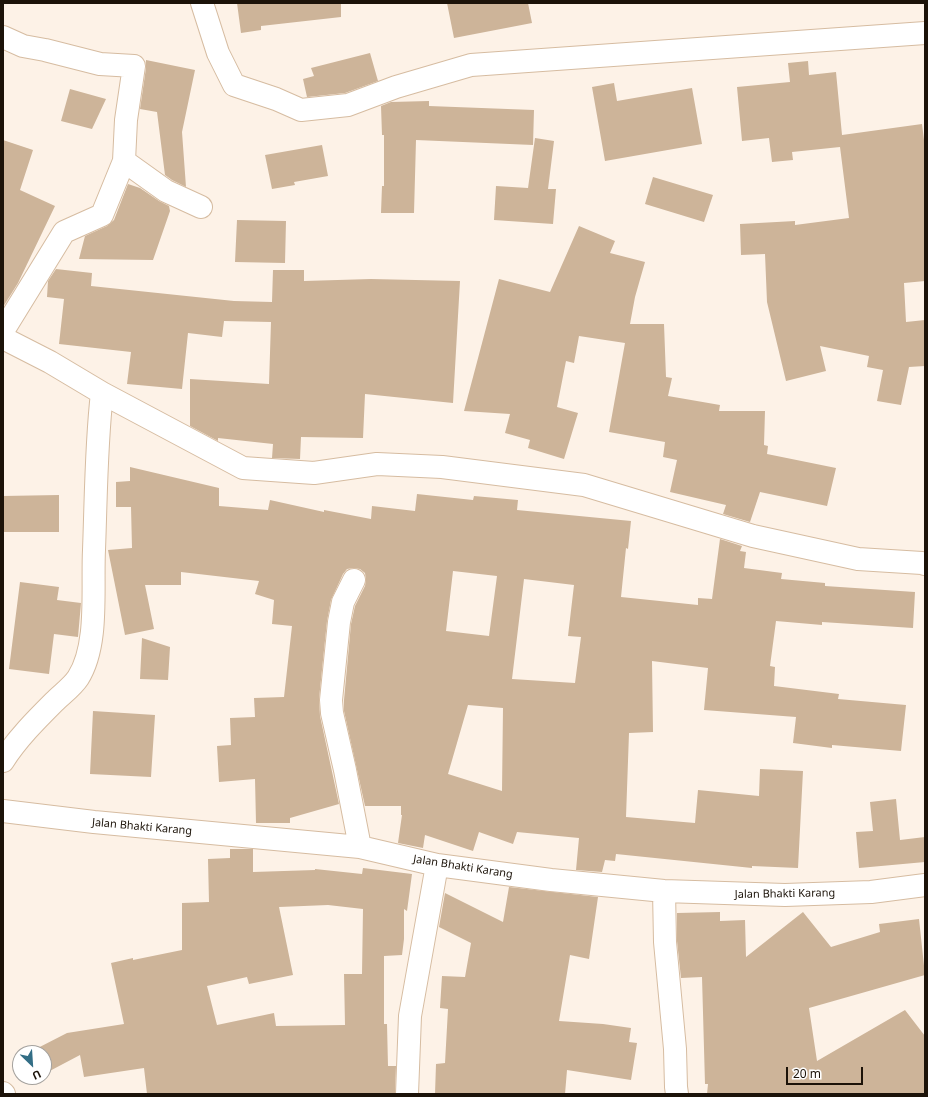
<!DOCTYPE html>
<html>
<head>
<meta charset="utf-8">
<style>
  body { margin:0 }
  #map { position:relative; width:928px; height:1097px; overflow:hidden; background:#fdf2e7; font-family:"Noto Sans",sans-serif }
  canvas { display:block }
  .frame { position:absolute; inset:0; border:4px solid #1c1309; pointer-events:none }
  .north { position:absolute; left:12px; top:1045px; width:40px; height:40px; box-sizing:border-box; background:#fff; border:1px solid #a4a19d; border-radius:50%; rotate:155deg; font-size:11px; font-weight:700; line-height:16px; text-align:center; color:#1c1309 }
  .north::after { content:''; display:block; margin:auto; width:14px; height:18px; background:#336e86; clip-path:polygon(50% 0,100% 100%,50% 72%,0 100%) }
  .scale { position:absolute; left:786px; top:1067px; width:77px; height:18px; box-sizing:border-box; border:2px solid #1c1309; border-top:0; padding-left:5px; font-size:12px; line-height:14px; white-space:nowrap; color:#1c1309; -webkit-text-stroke:3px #fff; paint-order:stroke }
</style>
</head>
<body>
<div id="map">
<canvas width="928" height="1097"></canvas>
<div class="frame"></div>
<div class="north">U</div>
<div class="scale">20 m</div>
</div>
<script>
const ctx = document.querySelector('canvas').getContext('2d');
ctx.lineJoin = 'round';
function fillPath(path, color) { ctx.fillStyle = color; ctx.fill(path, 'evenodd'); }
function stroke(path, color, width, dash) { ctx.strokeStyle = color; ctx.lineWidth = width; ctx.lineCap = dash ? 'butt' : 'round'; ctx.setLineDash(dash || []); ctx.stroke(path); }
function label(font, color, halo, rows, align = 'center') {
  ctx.font = font + ' "Noto Sans",sans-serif'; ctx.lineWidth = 3; ctx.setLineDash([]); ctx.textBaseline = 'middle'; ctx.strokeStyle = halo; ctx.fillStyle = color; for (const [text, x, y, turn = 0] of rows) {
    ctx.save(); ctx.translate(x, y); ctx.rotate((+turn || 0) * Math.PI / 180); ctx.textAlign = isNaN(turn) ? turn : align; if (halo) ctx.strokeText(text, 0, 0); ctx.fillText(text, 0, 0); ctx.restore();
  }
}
fillPath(new Path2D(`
  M 237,3 L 341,3 L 341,17 L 261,26 L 261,30 L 241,33 Z
  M 447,3 L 528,3 L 532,23 L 454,38 Z
  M 370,53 L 378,81 L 345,93 L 307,97 L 303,79 L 314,76 L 311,68 Z
  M 146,60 L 195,70 L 182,132 L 186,187 L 172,180 L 165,175 L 157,112 L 140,109 L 146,68 Z
  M 808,61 L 809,75 L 836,72 L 842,135 L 922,124 L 925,148 L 925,281 L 904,283 L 906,322 L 925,320 L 925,366 L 909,367 L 901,405 L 877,401 L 883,370 L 867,367 L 869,356 L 820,346 L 826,371 L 786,381 L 767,302 L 765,254 L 741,255 L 740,224 L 795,221 L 795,225 L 849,218 L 840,147 L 792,152 L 793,160 L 772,162 L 769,138 L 742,141 L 737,87 L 790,82 L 788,63 Z
  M 614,83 L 617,101 L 692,88 L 702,144 L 605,161 L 592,87 Z
  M 70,89 L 106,99 L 92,129 L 61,121 Z
  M 429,101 L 429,106 L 534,110 L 533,145 L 416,140 L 414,213 L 381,213 L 382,186 L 384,186 L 384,135 L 382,135 L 381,106 L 391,102 Z
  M 535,138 L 554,141 L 548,189 L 556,189 L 553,224 L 494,220 L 496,186 L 528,188 Z
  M 3,140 L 33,150 L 20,190 L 55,206 L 18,283 L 3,307 Z
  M 322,145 L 328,176 L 294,182 L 295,185 L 272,189 L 265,155 Z
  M 653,177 L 713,195 L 704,222 L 645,204 Z
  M 128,184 L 140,188 L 159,201 L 169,206 L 170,211 L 153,260 L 79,259 L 85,236 L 107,226 L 114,220 Z
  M 237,220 L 286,221 L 285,263 L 235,262 Z
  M 579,226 L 615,241 L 610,253 L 645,262 L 635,297 L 630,324 L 664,324 L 666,377 L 672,378 L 668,396 L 720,405 L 719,411 L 765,411 L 764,445 L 768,446 L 767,454 L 836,468 L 827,506 L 760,492 L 750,522 L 723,514 L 726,505 L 670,492 L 677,460 L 663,457 L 665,442 L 609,432 L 625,343 L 579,336 L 574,363 L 566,361 L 557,407 L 578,413 L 564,459 L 528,448 L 530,440 L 505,433 L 510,414 L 464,411 L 499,279 L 550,292 Z
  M 56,269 L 92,273 L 91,286 L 234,301 L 272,302 L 273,270 L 304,270 L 304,281 L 371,279 L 460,281 L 453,403 L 365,394 L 363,438 L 301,437 L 300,459 L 272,458 L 273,444 L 218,438 L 218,441 L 190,426 L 190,379 L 269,384 L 271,322 L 224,321 L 222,337 L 188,333 L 182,389 L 127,384 L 131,352 L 59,344 L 64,299 L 47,297 L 48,281 Z
  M 130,467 L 219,488 L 219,506 L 268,510 L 270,500 L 324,512 L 324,510 L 371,519 L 372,506 L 415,511 L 417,494 L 473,500 L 474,496 L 518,500 L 517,510 L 631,521 L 628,549 L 626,548 L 621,597 L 698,605 L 698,598 L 712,599 L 720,539 L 742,546 L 740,551 L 746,552 L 744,568 L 782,573 L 781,579 L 825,583 L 825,586 L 915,592 L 913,628 L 822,622 L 822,625 L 776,621 L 770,666 L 775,667 L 774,686 L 839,694 L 838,699 L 906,705 L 901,751 L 832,745 L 832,748 L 793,743 L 796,717 L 704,710 L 708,668 L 652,661 L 653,732 L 629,733 L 626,817 L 695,823 L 698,790 L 759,796 L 760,769 L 803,771 L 798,868 L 752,866 L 752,868 L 616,854 L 615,861 L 605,860 L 602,872 L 576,870 L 579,838 L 517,832 L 513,844 L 479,832 L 473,851 L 425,835 L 423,848 L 398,843 L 402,815 L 401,815 L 401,806 L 365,806 L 344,711 L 344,700 L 351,624 L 355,606 L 365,586 L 366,580 L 365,573 L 360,569 L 353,568 L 347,569 L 343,574 L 331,600 L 327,621 L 319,699 L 320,716 L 339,804 L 290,818 L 290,823 L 256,823 L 255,779 L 219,782 L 217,746 L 231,745 L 230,718 L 255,717 L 254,698 L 284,697 L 292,626 L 272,624 L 274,600 L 255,594 L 259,581 L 181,572 L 181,585 L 145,585 L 154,629 L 125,635 L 108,550 L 132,548 L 131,507 L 116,507 L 116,482 L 130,481 ZM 453,571 L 497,576 L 489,636 L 446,631 ZM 524,579 L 574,585 L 568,636 L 581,637 L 575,683 L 512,679 ZM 468,705 L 503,708 L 502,791 L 448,774 Z
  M 59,495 L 59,532 L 3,532 L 3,496 Z
  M 20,582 L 59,587 L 57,600 L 81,603 L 78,637 L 54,634 L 49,674 L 9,669 Z
  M 142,638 L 170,647 L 168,680 L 140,679 Z
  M 93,711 L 155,715 L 151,777 L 90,774 Z
  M 896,799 L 900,840 L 925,837 L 925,862 L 859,868 L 856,832 L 873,831 L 870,802 Z
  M 230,849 L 253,849 L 253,872 L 315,870 L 315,869 L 362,874 L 363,868 L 412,874 L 407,911 L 404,909 L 404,939 L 402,955 L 384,956 L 384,1024 L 387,1024 L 388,1066 L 396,1066 L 395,1094 L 147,1094 L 144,1068 L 84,1077 L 80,1055 L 44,1074 L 44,1053 L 28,1053 L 67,1033 L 124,1024 L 111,963 L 133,958 L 133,960 L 182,950 L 182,903 L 209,902 L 208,859 L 230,858 ZM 328,905 L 363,909 L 362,974 L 344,974 L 345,1025 L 276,1026 L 274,1013 L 217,1025 L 207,986 L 247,977 L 249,984 L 293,975 L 279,907 Z
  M 509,887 L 598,897 L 589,959 L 570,955 L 559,1021 L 603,1024 L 631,1028 L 629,1042 L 637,1043 L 631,1080 L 567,1070 L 565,1094 L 504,1094 L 480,1093 L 480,1094 L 435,1094 L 436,1064 L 445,1063 L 448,1009 L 440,1008 L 442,976 L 465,977 L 471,943 L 439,927 L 445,893 L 503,922 Z
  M 720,912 L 720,921 L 745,920 L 746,957 L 803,912 L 831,947 L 880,932 L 879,924 L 919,919 L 925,975 L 809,1008 L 817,1061 L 905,1010 L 925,1036 L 925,1094 L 707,1094 L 708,1084 L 705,1084 L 702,977 L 681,978 L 677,941 L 677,913 Z
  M 25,1077 L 38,1077 L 28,1082 Z`), '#cdb499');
const minor = new Path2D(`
  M 202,3 L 218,53 L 234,85 L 276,99 L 301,110 L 348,105 L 396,87 L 471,65 L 925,33
  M 3,37 L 23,46 L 45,50 L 100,64 L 134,66 L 126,120 L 124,161 L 102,215 L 64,232 L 3,331
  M 124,161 L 166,191 L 201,207
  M 3,338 L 50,362 L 102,393 C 96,445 96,498 94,550 C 92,589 99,645 78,678 C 72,687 62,694 54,702 C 36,720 17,739 3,761
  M 102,393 L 243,468 L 314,473 L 377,464 L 442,467 L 584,485 L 753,536 L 858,559 L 922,563 L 925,564
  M 354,580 L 343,602 L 339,622 L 331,700 L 332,713 L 345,770 L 360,847
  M 3,811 L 94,822 L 360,847 L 437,865 L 551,880 L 664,891 L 785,895 L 871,892 L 925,885
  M 664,891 L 665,942 L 675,1049 L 676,1087 L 677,1094
  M 3,1093 L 4,1094
  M 407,1094 L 410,1016 L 437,865`);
stroke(minor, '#d6bca1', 24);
stroke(minor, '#fff', 22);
label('11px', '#1c1309', '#fff', [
  ["Jalan Bhakti Karang",142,827,5],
  ["Jalan Bhakti Karang",463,867,9],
  ["Jalan Bhakti Karang",785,894,-1]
]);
</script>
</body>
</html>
